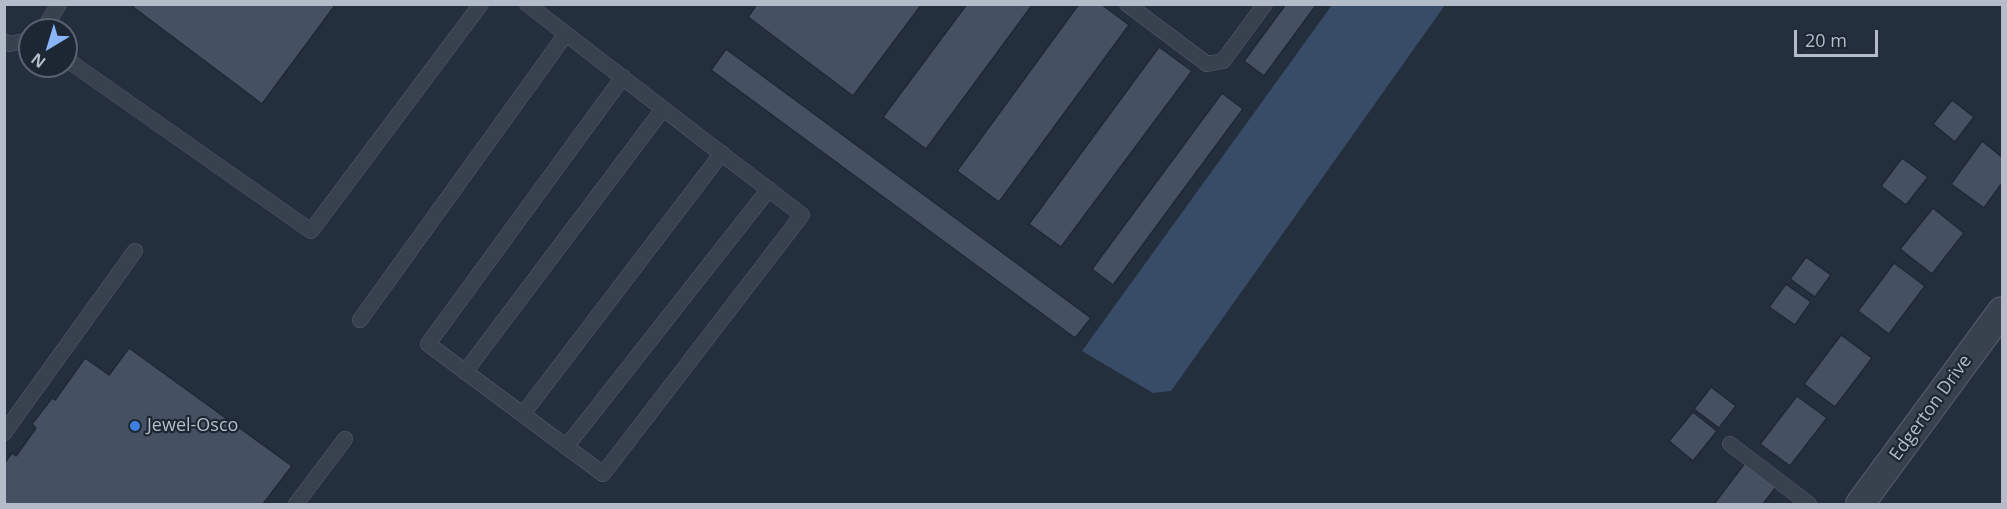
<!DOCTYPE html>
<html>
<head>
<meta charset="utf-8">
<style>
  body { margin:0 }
  #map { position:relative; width:2007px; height:509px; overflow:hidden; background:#242f3e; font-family:"Open Sans",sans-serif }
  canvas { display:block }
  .frame { position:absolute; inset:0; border:6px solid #b4bcc9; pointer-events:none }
  .north { position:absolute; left:18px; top:18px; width:60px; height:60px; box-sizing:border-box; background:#1d2633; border:2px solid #59626f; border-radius:50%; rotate:218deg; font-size:16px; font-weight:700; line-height:24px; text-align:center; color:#b4bcc9 }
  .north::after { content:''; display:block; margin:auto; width:21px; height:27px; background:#8ab4f8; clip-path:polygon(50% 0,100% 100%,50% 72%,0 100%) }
  .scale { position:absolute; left:1794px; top:30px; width:84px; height:27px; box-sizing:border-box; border:3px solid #b4bcc9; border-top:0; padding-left:8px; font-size:18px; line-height:21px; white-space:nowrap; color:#b4bcc9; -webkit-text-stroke:4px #1d2633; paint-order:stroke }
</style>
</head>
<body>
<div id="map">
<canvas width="2007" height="509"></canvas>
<div class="frame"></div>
<div class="north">N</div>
<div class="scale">20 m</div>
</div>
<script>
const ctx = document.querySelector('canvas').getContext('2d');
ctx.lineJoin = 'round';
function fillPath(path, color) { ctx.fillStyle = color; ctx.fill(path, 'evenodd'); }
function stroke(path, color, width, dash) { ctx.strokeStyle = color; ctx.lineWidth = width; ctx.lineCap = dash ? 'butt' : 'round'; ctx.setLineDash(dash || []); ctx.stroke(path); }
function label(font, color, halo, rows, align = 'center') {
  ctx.font = font + ' "Open Sans",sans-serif'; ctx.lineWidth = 4.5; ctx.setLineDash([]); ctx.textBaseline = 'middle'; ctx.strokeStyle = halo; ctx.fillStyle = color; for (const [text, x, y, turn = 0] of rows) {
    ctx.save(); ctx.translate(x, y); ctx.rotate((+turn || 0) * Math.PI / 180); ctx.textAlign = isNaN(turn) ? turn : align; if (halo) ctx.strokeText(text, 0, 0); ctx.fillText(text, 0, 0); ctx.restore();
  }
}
fillPath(new Path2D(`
  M 1332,5 L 1445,5 L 1171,391 L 1153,393 L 1082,351 Z`), '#394c67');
const building = new Path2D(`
  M 135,4 L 336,4 L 262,104 L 133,7 Z
  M 757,4 L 922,4 L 853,96 L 748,17 Z
  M 967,4 L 1033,4 L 926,149 L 883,117 Z
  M 1079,4 L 1101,4 L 1129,25 L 999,202 L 957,171 Z
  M 1286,4 L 1317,4 L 1264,76 L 1244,61 Z
  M 1159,47 L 1192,71 L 1061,247 L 1029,224 Z
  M 726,49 L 1091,318 L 1075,338 L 711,70 Z
  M 1222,93 L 1243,109 L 1113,285 L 1092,269 Z
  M 1952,100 L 1974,117 L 1955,142 L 1933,124 Z
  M 1982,141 L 2002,157 L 2002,183 L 1984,208 L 1951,184 Z
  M 1902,158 L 1928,177 L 1906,205 L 1881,186 Z
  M 1933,208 L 1964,233 L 1932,274 L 1900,249 Z
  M 1806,257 L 1831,275 L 1815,297 L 1790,279 Z
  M 1894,263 L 1925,286 L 1889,334 L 1858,311 Z
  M 1786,284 L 1811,302 L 1795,325 L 1769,307 Z
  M 1841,335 L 1872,358 L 1835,407 L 1804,384 Z
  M 129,348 L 292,466 L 263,504 L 4,504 L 4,464 L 12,453 L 16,456 L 36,428 L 32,424 L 52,398 L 55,400 L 85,358 L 109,375 Z
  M 1711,387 L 1736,406 L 1719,428 L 1694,409 Z
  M 1797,396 L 1827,418 L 1790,466 L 1760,444 Z
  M 1693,412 L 1717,431 L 1693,461 L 1669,441 Z
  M 1745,463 L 1776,487 L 1763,504 L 1714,504 Z`);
fillPath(building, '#455162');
stroke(building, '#1f2835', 1.5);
const lane = new Path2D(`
  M 527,4 C 619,75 710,145 802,215 L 603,474 L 428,344 L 623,77
  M 1127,4 L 1207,64 L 1223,61 L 1265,4
  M 43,30 L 59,4
  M 4,41 L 9,44 L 30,40
  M 66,59 L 311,231 L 481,4
  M 360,320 L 566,34
  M 465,372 L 663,109
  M 523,414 L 722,153
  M 4,433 L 135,251
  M 1730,444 L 1809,504
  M 566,447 L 769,189
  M 296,504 L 345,439`);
const street = new Path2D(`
  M 1860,504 L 2002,311`);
stroke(lane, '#565f6c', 16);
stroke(street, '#565f6c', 30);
stroke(lane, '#38414e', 15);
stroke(street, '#38414e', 28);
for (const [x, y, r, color] of [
  [135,426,6,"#3f7fe0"]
]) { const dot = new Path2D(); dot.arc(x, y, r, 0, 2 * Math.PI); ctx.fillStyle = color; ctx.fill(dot); stroke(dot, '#1d2633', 2); }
label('18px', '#b4bcc9', '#1d2633', [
  ["Edgerton Drive",1931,408,-54]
]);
label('18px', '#b4bcc9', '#1d2633', [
  ["Jewel-Osco",147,426]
], 'left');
</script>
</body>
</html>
